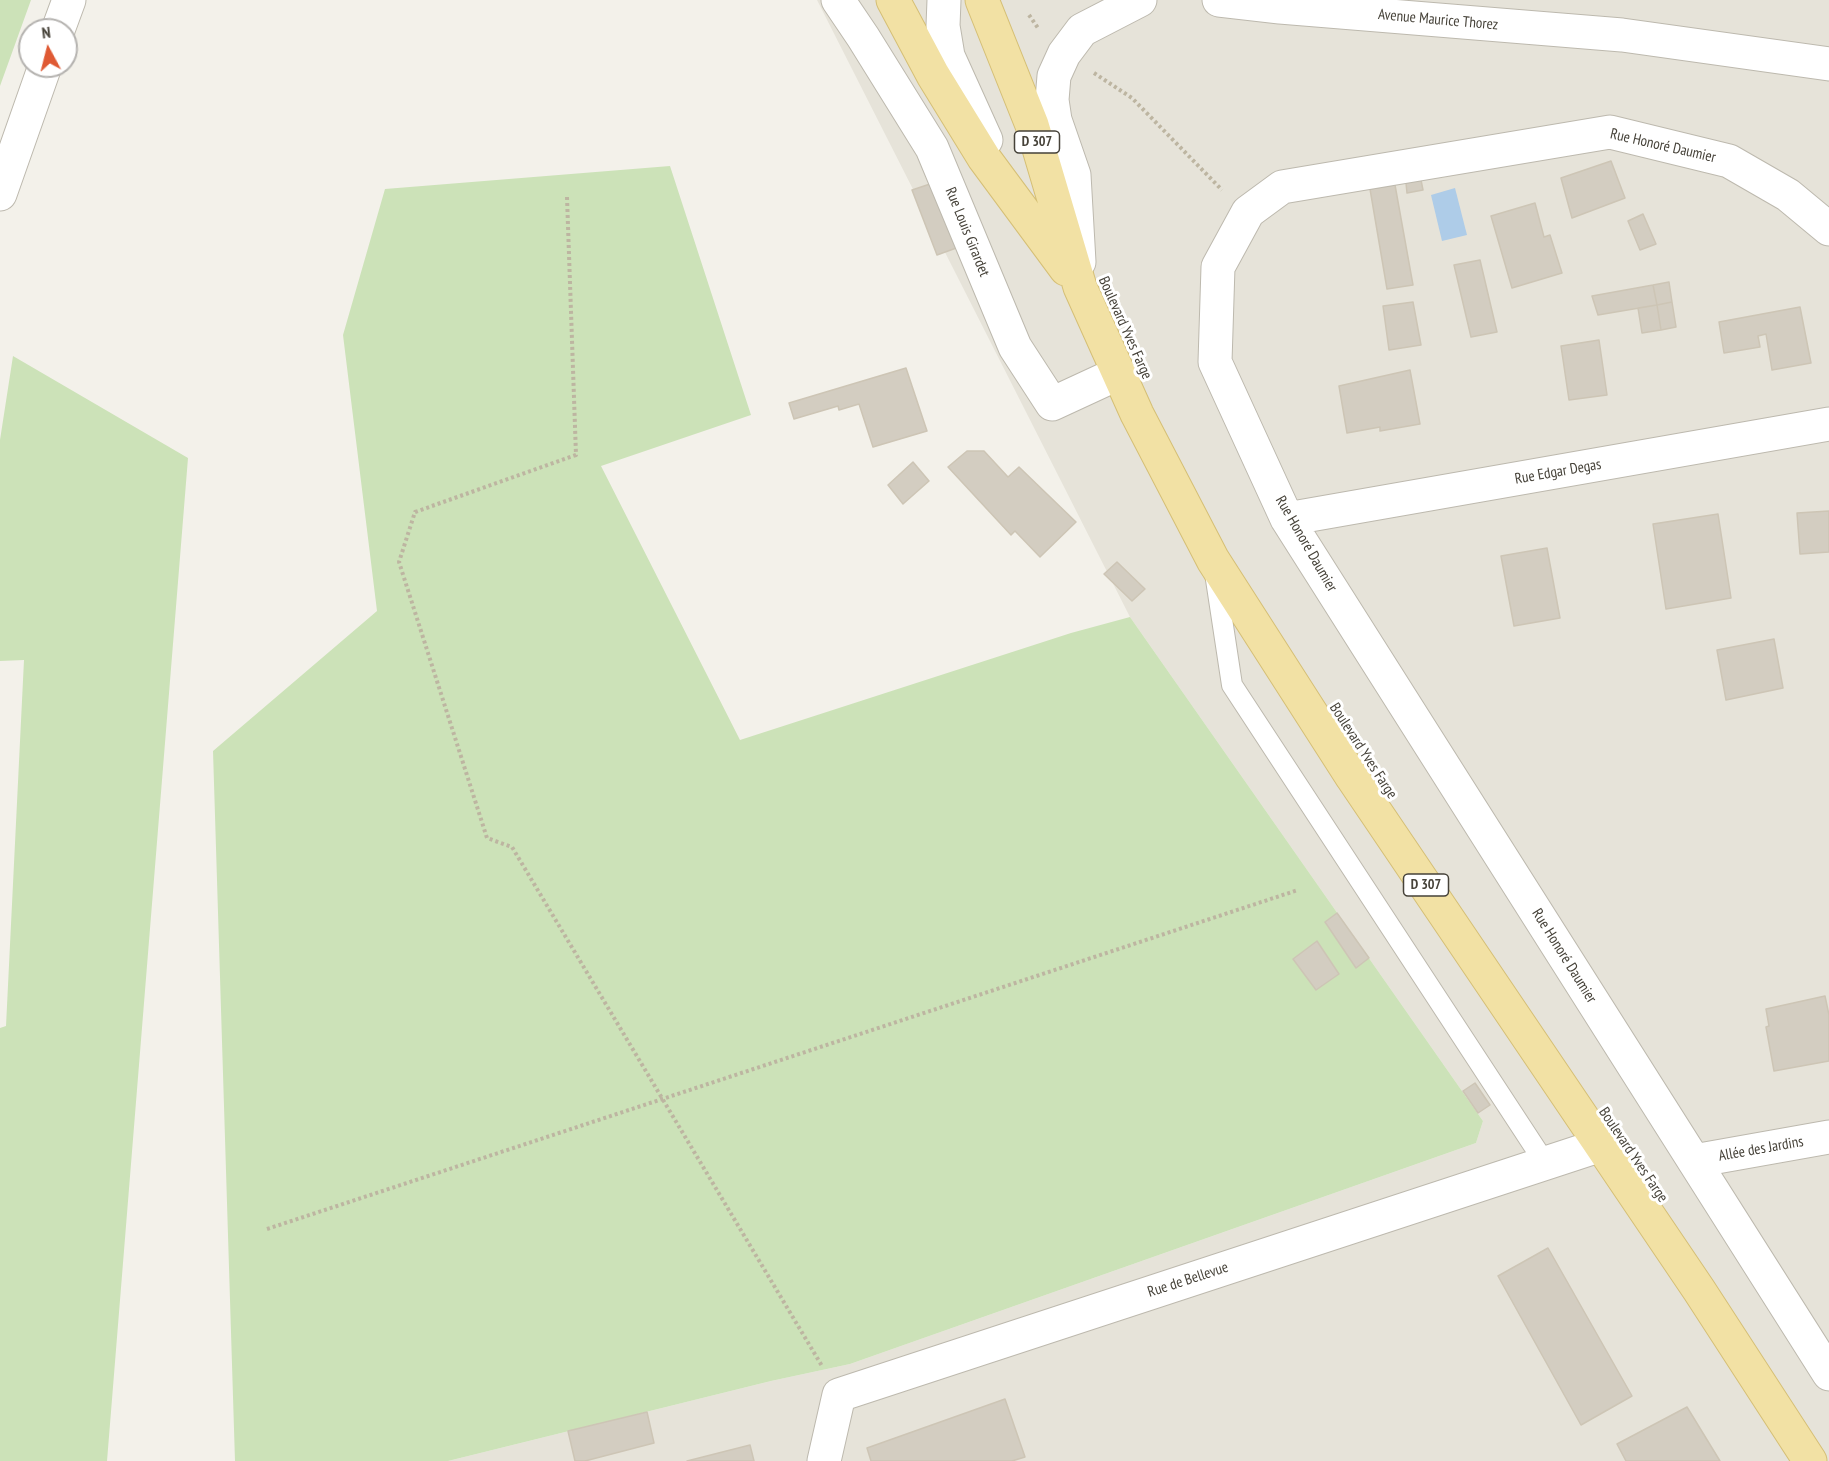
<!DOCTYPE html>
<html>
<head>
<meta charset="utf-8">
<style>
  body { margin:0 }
  #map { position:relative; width:1829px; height:1461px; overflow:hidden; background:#f3f1ea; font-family:"PT Sans Narrow",sans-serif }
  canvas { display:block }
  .north { position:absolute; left:18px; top:18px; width:60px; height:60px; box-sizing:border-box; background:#fff; border:2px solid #b5b3b0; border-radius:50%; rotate:353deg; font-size:16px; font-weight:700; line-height:24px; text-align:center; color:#464239 }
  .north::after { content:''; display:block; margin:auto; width:21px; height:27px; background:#df5a34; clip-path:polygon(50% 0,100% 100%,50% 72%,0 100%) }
</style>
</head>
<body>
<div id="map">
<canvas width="1829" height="1461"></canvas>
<div class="north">N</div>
</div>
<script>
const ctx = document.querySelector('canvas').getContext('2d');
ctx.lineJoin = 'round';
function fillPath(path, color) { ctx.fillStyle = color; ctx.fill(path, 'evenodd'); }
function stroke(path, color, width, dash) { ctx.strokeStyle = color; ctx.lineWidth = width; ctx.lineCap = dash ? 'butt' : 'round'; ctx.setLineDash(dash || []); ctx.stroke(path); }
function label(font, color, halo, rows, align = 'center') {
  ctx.font = font + ' "PT Sans Narrow",sans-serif'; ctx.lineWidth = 6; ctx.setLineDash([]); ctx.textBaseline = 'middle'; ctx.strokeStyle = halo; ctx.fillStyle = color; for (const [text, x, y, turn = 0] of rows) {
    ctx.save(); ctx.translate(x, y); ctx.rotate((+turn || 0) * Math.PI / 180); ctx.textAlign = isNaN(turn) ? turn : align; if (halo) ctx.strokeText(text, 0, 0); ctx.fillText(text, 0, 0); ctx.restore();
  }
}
fillPath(new Path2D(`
  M 817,0 L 1829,0 L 1829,1461 L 448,1461 L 771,1381 L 850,1364 L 1476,1143 L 1483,1121 L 1130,617 Z`), '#e6e3d9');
fillPath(new Path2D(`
  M 0,0 L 31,0 L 0,86 Z
  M 670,166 L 751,415 L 601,466 L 740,740 L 1071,633 L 1130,617 L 1483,1121 L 1476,1143 L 850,1364 L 771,1381 L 448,1461 L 235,1461 L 213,751 L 377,611 L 343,335 L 385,189 Z
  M 13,356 L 188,458 L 107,1461 L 0,1461 L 0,1028 L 6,1026 L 24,660 L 0,661 L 0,440 Z`), '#cce2b8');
fillPath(new Path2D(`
  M 1455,188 L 1467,235 L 1442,241 L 1431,195 Z`), '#aecce8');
const building = new Path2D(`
  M 1611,161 L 1625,198 L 1572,218 L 1561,178 Z
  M 1421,180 L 1423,190 L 1407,193 L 1406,183 Z
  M 936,182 L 959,247 L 937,255 L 912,190 Z
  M 1395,185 L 1413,285 L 1387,289 L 1370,189 Z
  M 1535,203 L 1544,237 L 1550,235 L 1562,273 L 1512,288 L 1491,216 Z
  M 1643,214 L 1656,244 L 1640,250 L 1628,221 Z
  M 1480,260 L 1497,332 L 1471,337 L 1454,265 Z
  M 1669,282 L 1672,302 L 1657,305 L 1653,285 Z
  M 1653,285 L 1657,305 L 1598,315 L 1592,296 Z
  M 1413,302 L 1421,345 L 1389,350 L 1383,306 Z
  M 1672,302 L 1676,327 L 1661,330 L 1657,305 Z
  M 1657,305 L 1661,330 L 1642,333 L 1638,308 Z
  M 1800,307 L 1811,363 L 1772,370 L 1766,334 L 1758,336 L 1760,347 L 1724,353 L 1719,322 Z
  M 1599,340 L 1607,395 L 1569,400 L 1561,346 Z
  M 906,368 L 927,431 L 873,447 L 859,404 L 839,410 L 838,406 L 794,419 L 789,403 Z
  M 1410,370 L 1420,424 L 1380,431 L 1380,427 L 1347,433 L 1339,386 Z
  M 967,451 L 984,451 L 1008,477 L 1019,467 L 1076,522 L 1040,557 L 1015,531 L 1011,535 L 948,467 Z
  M 913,462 L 929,481 L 903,504 L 888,485 Z
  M 1829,511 L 1829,552 L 1800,554 L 1797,513 Z
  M 1718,514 L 1731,598 L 1666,609 L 1653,524 Z
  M 1547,548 L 1560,618 L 1514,626 L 1501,556 Z
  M 1117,562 L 1145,589 L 1132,601 L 1104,574 Z
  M 1774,639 L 1783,688 L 1726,700 L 1717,650 Z
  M 1337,913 L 1369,958 L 1356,968 L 1325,922 Z
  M 1317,941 L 1339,974 L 1316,990 L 1293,959 Z
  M 1825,996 L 1829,1015 L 1829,1061 L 1774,1071 L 1766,1027 L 1769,1026 L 1766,1009 Z
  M 1475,1083 L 1490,1105 L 1478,1113 L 1463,1091 Z
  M 1548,1248 L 1632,1396 L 1581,1425 L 1498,1276 Z
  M 1005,1399 L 1025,1457 L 1012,1461 L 871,1461 L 867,1448 Z
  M 1687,1407 L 1720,1461 L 1626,1461 L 1617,1444 Z
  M 647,1412 L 654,1443 L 585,1461 L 575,1461 L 568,1431 Z
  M 750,1445 L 754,1461 L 687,1461 Z`);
fillPath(building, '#d3cdc1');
stroke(building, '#cdc5b5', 1.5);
const service = new Path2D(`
  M 1215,573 L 1232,685 L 1545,1163`);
const minor = new Path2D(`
  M 838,0 L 863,37 L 932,148 L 1015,347 L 1052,404 L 1119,373
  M 58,30 L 69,0
  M 0,194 L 45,66
  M 1829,229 L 1788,195 L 1729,161 L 1610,132 L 1282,187 L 1248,212 L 1218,267 L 1215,362 L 1287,519 L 1829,1374
  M 1287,519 L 1829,424
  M 1694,1161 L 1829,1137
  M 824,1461 L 839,1395 L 1601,1145`);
const tertiary = new Path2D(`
  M 944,0 L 943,26 L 948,56 L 986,140
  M 1219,0 L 1280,7 L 1622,35 L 1829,64
  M 1079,262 L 1074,175 L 1055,120 L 1052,100 L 1054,76 L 1064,54 L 1082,30 L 1140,0`);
const primary = new Path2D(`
  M 893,0 L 933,75 L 984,158 L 1066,269
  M 982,0 L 1032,125 L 1080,287 L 1137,414 L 1213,560 L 1352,777 L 1699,1290 L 1810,1461`);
stroke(service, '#bdb9ae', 22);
stroke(minor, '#bdb9ae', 35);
stroke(tertiary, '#bdb9ae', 35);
stroke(primary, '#d5bf75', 35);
stroke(new Path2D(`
  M 1029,15 L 1038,28
  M 1094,73 L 1132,98 L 1222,190
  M 567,197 L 576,455 L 415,512 L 399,562 L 487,838 L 512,847 L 822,1366
  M 267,1229 L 1298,890`), '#bdb5a1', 4, [3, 3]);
stroke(service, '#fff', 20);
stroke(minor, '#fff', 33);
stroke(tertiary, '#fff', 33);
stroke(primary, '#f2e1a4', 33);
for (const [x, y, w] of [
  [1037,142,45],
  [1426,885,45]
]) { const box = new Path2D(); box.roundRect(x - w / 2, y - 11, w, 22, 4.5); ctx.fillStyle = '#fff'; ctx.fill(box); stroke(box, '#464239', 1.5); }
label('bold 14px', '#464239', null, [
  ["D 307",1037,142],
  ["D 307",1426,885]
]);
label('15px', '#464239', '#fff', [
  ["Avenue Maurice Thorez",1438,20,5],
  ["Rue Honoré Daumier",1663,146,13],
  ["Rue Louis Girardet",967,232,68],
  ["Boulevard Yves Farge",1125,328,66],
  ["Rue Edgar Degas",1558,472,-10],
  ["Rue Honoré Daumier",1306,544,60],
  ["Boulevard Yves Farge",1363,751,57],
  ["Rue Honoré Daumier",1564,956,58],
  ["Allée des Jardins",1761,1149,-10],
  ["Boulevard Yves Farge",1633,1155,56],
  ["Rue de Bellevue",1188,1280,-18]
]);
</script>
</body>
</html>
